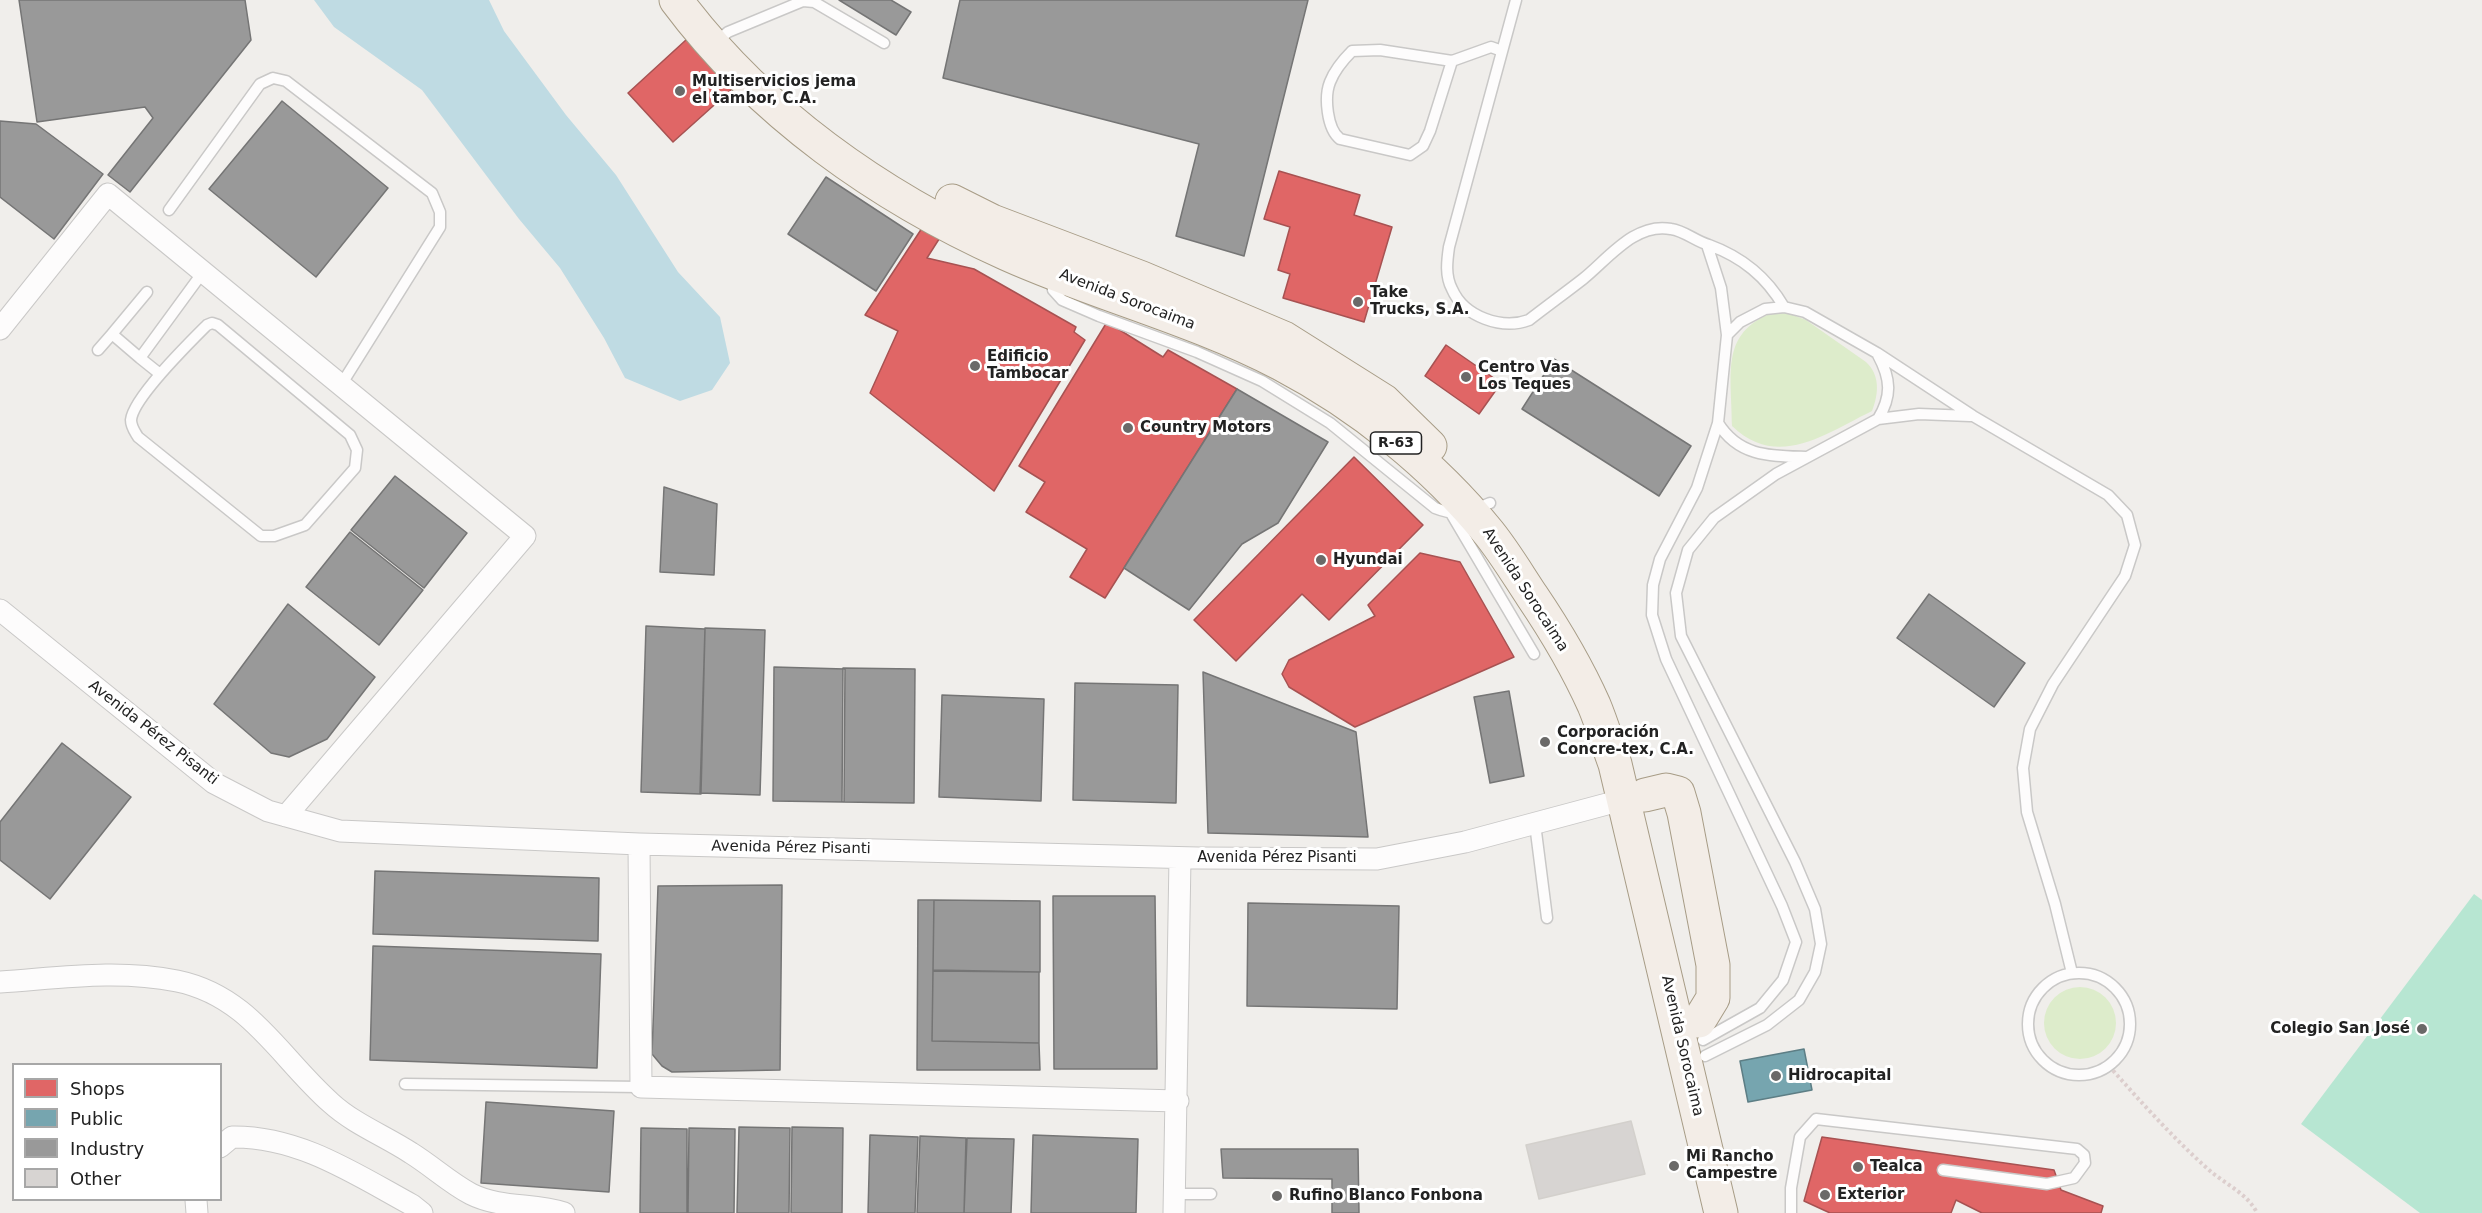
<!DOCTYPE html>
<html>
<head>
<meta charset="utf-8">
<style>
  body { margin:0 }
  #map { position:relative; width:2482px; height:1213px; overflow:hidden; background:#f0eeeb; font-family:"DejaVu Sans",sans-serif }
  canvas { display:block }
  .legend { position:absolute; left:12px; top:1063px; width:210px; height:138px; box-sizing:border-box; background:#fff; border:2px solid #a7a7a7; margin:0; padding:8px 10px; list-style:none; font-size:18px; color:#222 }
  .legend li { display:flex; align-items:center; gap:12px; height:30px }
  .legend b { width:30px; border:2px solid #a7a7a7 }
</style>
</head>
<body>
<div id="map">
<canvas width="2482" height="1213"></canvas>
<ul class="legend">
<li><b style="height:16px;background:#e06666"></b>Shops</li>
<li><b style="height:16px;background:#76a5af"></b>Public</li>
<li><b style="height:16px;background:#999"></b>Industry</li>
<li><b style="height:16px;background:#d7d4d2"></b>Other</li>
</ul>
</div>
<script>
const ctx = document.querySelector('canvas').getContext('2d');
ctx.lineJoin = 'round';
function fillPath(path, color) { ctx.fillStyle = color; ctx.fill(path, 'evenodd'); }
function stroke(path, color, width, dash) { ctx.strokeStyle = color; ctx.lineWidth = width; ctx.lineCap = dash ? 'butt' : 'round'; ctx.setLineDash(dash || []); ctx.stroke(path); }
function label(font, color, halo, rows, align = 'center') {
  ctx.font = font + ' "DejaVu Sans",sans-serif'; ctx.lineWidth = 6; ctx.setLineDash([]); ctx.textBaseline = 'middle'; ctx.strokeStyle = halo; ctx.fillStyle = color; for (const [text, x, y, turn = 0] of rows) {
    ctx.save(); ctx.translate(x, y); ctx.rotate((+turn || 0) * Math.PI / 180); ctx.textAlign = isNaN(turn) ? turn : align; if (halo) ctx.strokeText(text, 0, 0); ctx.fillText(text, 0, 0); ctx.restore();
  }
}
fillPath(new Path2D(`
  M 1780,310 L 1806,320 L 1866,362 C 1880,375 1879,393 1872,411 C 1825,434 1778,470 1732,426 C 1732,372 1718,330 1780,310 Z
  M2044 1023a36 36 0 1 1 72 0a36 36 0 1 1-72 0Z`), '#ddeccb');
fillPath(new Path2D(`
  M 2474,894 L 2482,900 L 2482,1213 L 2420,1213 L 2301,1124 Z`), '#b7e6d2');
fillPath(new Path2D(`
  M 314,0 L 489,0 L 504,31 L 566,115 L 616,175 L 678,272 L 720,317 L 730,363 L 712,390 L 680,401 L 625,378 L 604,338 L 560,268 L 519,219 L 422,90 L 334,27 Z`), '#bfdbe3');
const shops = new Path2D(`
  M 687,39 L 732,89 L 673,142 L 628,93 Z
  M 1279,171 L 1360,195 L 1354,215 L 1392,227 L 1364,322 L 1283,298 L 1290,274 L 1278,270 L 1290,227 L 1264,219 Z
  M 924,225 L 941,236 L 927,258 L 974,269 L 1076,327 L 1074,332 L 1085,340 L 994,491 L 870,393 L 898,331 L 865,315 Z
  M 1107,322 L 1163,357 L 1168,350 L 1237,389 L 1105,598 L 1070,577 L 1087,549 L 1026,512 L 1045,482 L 1019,466 Z
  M 1446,345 L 1501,383 L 1479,414 L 1425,376 Z
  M 1354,457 L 1423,525 L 1329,620 L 1302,594 L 1236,661 L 1194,620 Z
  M 1420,553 L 1460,562 L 1514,657 L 1355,727 L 1289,687 L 1282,674 L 1289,660 L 1375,616 L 1368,605 Z
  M 1822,1137 L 2054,1170 L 2061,1190 L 2103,1206 L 2101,1213 L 1982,1213 L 1956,1200 L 1951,1213 L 1830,1213 L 1804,1201 Z`);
fillPath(shops, '#e06666');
stroke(shops, '#a75252', 1.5);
const public = new Path2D(`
  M 1804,1049 L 1812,1090 L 1748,1102 L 1740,1061 Z`);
fillPath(public, '#76a5af');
stroke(public, '#5d7e85', 1.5);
const industry = new Path2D(`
  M 19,0 L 245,0 L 251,40 L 130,192 L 108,175 L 153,118 L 145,107 L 37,122 Z
  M 839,0 L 891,0 L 911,12 L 896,35 Z
  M 960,0 L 1308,0 L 1244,256 L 1176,236 L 1199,144 L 943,78 Z
  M 282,101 L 388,188 L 316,277 L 209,189 Z
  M 0,121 L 36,124 L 103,174 L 54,239 L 0,197 Z
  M 826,177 L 913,234 L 876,291 L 788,234 Z
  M 1554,359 L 1691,446 L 1659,496 L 1522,409 Z
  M 1237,389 L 1328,442 L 1278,523 L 1242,544 L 1189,610 L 1124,568 Z
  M 395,476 L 467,533 L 424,588 L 351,530 Z
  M 664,487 L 717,504 L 714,575 L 660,572 Z
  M 350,532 L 423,590 L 379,645 L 306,587 Z
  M 1929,594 L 2025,663 L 1994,707 L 1897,638 Z
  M 288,604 L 375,677 L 327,739 L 289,757 L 271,753 L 214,704 Z
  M 646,626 L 705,629 L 701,794 L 641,792 Z
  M 705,628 L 765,630 L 760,795 L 700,793 Z
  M 774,667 L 845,669 L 844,802 L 773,801 Z
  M 843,668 L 915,669 L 914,803 L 842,802 Z
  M 1203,672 L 1356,732 L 1368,837 L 1208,833 Z
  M 1075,683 L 1178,685 L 1176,803 L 1073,800 Z
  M 1509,691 L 1524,776 L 1490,783 L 1474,697 Z
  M 942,695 L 1044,699 L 1041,801 L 939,797 Z
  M 62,743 L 131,797 L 50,899 L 0,860 L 0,822 Z
  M 375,871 L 599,878 L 598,941 L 373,934 Z
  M 782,885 L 780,1070 L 672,1072 L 662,1066 L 652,1054 L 658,886 Z
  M 1053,896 L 1155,896 L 1157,1069 L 1054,1069 Z
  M 918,900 L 934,900 L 932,1041 L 1039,1043 L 1040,1070 L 917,1070 Z
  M 934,900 L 1040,901 L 1040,972 L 933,970 Z
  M 1248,903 L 1399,906 L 1397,1009 L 1247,1006 Z
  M 373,946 L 601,954 L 597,1068 L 370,1060 Z
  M 933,971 L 1039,972 L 1039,1043 L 932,1041 Z
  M 486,1102 L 614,1111 L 609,1192 L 481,1183 Z
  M 739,1127 L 790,1128 L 789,1213 L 737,1213 Z
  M 792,1127 L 843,1128 L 842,1213 L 791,1213 Z
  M 641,1128 L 687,1129 L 687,1213 L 640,1213 Z
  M 689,1128 L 735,1129 L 734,1213 L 688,1213 Z
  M 870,1135 L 918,1137 L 915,1213 L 868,1213 Z
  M 1033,1135 L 1138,1139 L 1136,1213 L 1031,1213 Z
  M 920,1136 L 966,1138 L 964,1213 L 917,1213 Z
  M 967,1138 L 1014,1139 L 1011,1213 L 964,1213 Z
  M 1221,1149 L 1358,1149 L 1359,1213 L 1332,1213 L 1332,1179 L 1223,1178 Z`);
fillPath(industry, '#999');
stroke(industry, '#757575', 1.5);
const building = new Path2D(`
  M 1631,1121 L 1645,1174 L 1539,1199 L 1526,1145 Z`);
fillPath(building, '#d7d4d2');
stroke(building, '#d3d0cc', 1.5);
const service = new Path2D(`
  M 1516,0 L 1449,247 C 1447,261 1445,276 1452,289 C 1464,317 1502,330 1529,320 C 1547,306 1565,293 1583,279 C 1608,259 1635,222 1671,229 C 1685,231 1695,241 1709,245 C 1742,257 1766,276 1784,307
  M 716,42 L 728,32 L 803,1 L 814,2 L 884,43
  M 1452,61 L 1430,131 L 1423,146 L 1410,155 L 1340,139 C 1327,129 1324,97 1330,82 C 1335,69 1343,60 1352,51 L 1380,50 L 1452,61 L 1491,47 L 1502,51
  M 169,210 L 260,84 L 273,78 L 286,81 L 432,193 L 440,212 L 440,227 L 341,385
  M 1707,245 L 1721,288 L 1727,335 L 1718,423 C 1739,457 1771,456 1806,457
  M 1052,279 L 1053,290 L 1062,300 L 1099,316 L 1197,352 L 1262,381 L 1330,423 L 1435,508 C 1458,517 1467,513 1490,503
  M 212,323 L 218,325 L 350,435 L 357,450 L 355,468 L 305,525 L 274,536 L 261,536 L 138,437 C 135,432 131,427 131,420 C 133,398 190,342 207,325 Z
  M 1727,335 L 1740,322 L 1765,309 L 1784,307 L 1805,312 L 1877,353 L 1973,416 L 2108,495 L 2127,515 L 2135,545 L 2125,576 L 2053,684 L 2030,729 L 2023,768 L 2027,812 L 2055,904 L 2072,973
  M 98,350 L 112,334
  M 1878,355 C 1891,379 1892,396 1878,419
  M 140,358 L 112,334 L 147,292
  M 160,374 L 140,358 L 203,272
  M 1452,515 L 1534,654
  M 1535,824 L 1547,918
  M2028 1024a51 51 0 1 1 102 0a51 51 0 1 1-102 0Z
  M 1703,1040 L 1760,1008 L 1783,980 L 1796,942 L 1782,906 L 1666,659 L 1652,615 L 1653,585 L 1660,559 L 1697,488 L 1718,423
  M 1705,1056 L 1767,1025 L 1799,1000 L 1815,972 L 1821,944 L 1815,909 L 1795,862 L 1681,636 L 1676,593 L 1688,550 L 1714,518 L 1776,474 L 1878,419 L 1919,414 L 1970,416
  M 405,1084 L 641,1087
  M 1175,1194 L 1211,1194
  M 1791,1213 L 1791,1188 L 1800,1137 L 1816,1119 L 2077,1149 L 2084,1155 L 2085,1163 L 2074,1178 L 2047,1184 L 1943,1170`);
const minor = new Path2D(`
  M 0,329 L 108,194 L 525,536 L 286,816
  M 0,610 L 214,783 L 268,811 L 340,831 L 639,844 L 1198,858 L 1377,859 L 1465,842 L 1633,797
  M 639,844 L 641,1087 L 1178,1101
  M 0,982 C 60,978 117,969 177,981 C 250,996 279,1057 331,1103 C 354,1124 385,1136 411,1153 C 432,1166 450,1183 471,1194 C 501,1209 534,1203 564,1213
  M 220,1147 L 232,1137 C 299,1136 355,1174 412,1205 L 422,1213
  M 196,1200 L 197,1213
  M 1174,1213 L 1180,858`);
const primary = new Path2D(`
  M 676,0 C 760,113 880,197 1007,254 C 1096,294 1193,318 1281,364 C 1359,405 1434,465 1489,533 C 1505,553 1518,575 1532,596 C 1555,630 1577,667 1594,705 C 1602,724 1608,745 1615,764 L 1721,1213
  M 952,201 L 992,221 L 1142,278 L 1284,338 L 1384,401 L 1430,446
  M 1645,795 L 1666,790 L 1678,793 L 1684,813 L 1713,965 L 1713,998 L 1699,1021`);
stroke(service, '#c9c8c7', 13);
stroke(minor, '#c9c8c7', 23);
stroke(primary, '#a79c86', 35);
stroke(new Path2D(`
  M 2109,1066 C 2141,1102 2173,1138 2209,1170 C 2225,1184 2248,1194 2257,1213`), '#dccecd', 4, [3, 3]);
stroke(service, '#fdfcfc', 10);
stroke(minor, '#fdfcfc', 21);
stroke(primary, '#f3ede7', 33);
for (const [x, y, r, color] of [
  [680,91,6,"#6a6968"],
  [1358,302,6,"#6a6968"],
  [975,366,6,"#6a6968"],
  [1466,377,6,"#6a6968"],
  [1128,428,6,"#6a6968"],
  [1321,560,6,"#6a6968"],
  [1545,742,6,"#6a6968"],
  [2422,1029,6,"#6a6968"],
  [1776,1076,6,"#6a6968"],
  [1674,1166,6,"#6a6968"],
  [1858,1167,6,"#6a6968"],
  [1825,1195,6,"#6a6968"],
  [1277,1196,6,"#6a6968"]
]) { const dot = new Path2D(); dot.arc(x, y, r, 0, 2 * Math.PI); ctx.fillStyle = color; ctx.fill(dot); stroke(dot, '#fff', 2); }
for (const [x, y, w] of [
  [1396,443,51]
]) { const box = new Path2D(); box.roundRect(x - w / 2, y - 11, w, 22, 4.5); ctx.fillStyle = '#fff'; ctx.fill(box); stroke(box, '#222', 1.5); }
label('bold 14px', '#222', null, [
  ["R-63",1396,443]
]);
label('bold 15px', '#222', '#fff', [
  ["Multiservicios jema",692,82],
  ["el tambor, C.A.",692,99],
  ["Take",1370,293],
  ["Trucks, S.A.",1370,310],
  ["Edificio",987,357],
  ["Tambocar",987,374],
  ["Centro Vas",1478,368],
  ["Los Teques",1478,385],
  ["Country Motors",1140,428],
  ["Hyundai",1333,560],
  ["Corporación",1557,733],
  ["Concre-tex, C.A.",1557,750],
  ["Colegio San José",2410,1029,"right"],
  ["Hidrocapital",1788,1076],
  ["Mi Rancho",1686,1157],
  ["Campestre",1686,1174],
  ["Tealca",1870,1167],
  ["Exterior",1837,1195],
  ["Rufino Blanco Fonbona",1289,1196]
], 'left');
label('15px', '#222', '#fff', [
  ["Avenida Sorocaima",1127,300,21],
  ["Avenida Sorocaima",1525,590,57],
  ["Avenida Pérez Pisanti",153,733,38],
  ["Avenida Pérez Pisanti",791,848,1],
  ["Avenida Pérez Pisanti",1277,858],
  ["Avenida Sorocaima",1682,1046,77]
]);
</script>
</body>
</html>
